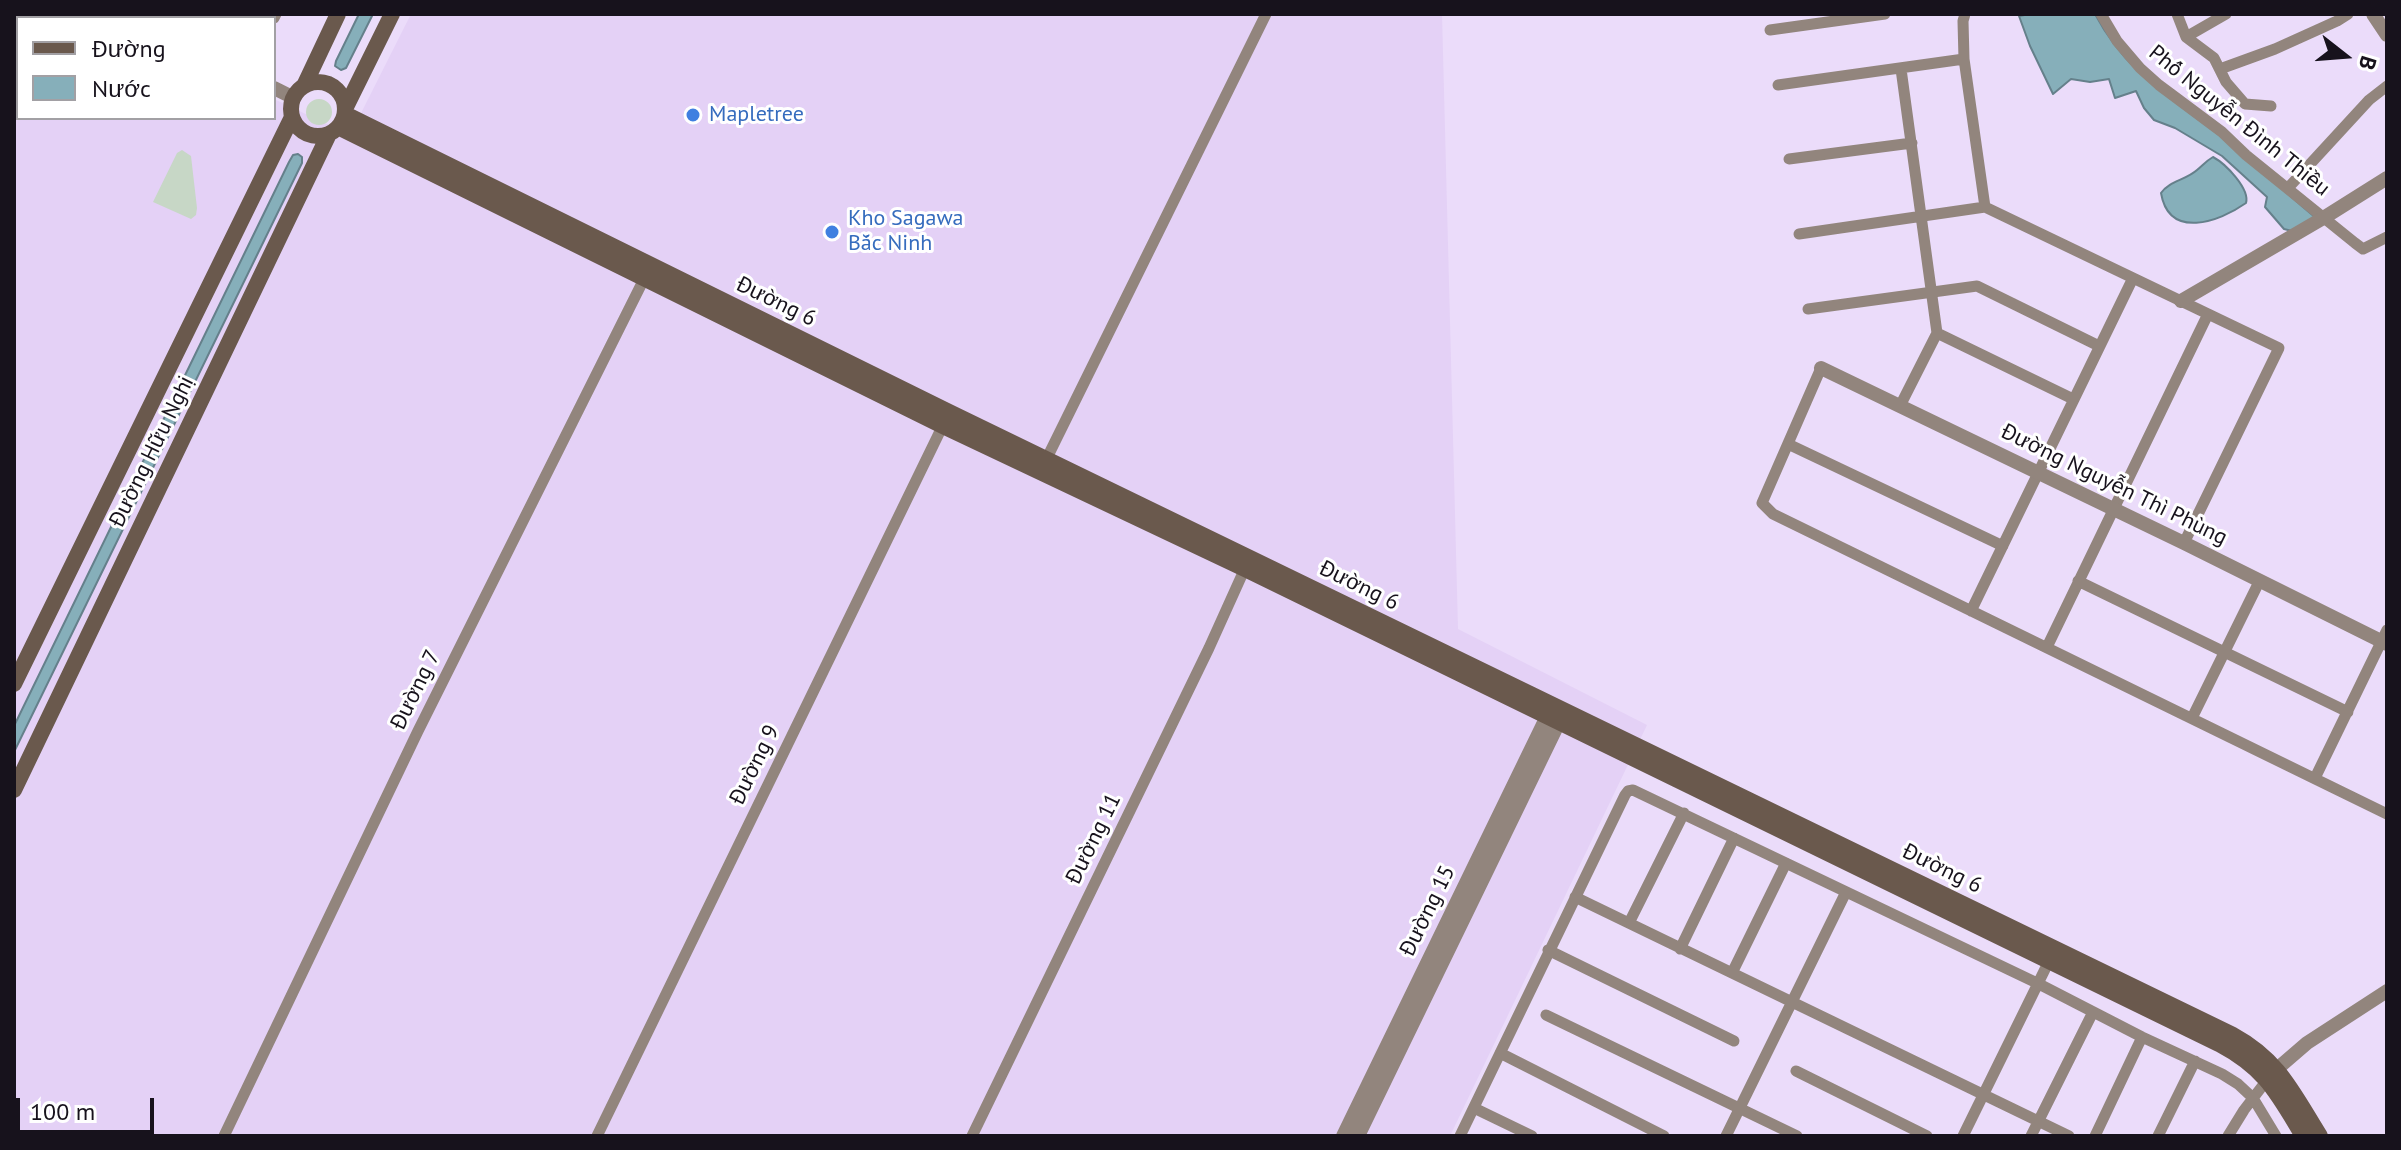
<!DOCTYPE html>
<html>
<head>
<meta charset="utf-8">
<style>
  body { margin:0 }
  #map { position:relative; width:2401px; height:1150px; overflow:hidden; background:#ebdcfa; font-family:"PT Sans",sans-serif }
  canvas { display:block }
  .frame { position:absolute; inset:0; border:16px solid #17121c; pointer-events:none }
  .legend { position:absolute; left:16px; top:16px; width:260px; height:104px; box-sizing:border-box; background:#fff; border:2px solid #a2a0a4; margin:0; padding:10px 14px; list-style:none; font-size:24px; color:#17121c }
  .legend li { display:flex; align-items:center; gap:16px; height:40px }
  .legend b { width:40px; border:2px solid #a2a0a4 }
  .north { position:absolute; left:2305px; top:16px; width:80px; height:80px; -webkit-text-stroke:6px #fff; paint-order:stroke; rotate:107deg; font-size:22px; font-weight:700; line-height:32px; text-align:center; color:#17121c }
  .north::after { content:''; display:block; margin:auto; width:28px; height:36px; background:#17121c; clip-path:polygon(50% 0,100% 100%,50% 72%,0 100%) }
  .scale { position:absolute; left:16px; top:1098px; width:138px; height:36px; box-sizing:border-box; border:4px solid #17121c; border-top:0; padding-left:10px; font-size:24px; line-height:28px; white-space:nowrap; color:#17121c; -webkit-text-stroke:6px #fff; paint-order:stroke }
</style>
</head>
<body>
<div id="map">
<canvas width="2401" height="1150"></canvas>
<div class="frame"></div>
<ul class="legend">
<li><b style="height:10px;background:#6a594d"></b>Đường</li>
<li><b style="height:22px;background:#86afba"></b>Nước</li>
</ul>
<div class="north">B</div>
<div class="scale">100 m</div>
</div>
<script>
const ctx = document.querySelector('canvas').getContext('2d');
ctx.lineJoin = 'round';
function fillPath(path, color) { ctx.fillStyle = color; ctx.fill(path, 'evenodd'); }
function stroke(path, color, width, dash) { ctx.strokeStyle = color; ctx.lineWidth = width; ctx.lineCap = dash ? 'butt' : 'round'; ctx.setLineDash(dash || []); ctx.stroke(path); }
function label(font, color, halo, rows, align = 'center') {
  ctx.font = font + ' "PT Sans",sans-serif'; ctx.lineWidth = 6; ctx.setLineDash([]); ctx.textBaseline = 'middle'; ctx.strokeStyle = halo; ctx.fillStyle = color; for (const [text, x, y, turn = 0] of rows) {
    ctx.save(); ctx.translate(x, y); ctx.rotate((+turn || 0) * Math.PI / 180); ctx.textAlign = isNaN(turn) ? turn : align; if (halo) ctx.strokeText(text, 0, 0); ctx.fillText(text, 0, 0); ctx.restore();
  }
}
fillPath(new Path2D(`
  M 14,14 L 105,14 L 113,18 L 18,18 L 18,118 L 274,118 L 274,99 L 350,135 L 411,14 L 1442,14 L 1458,629 L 1647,725 L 1450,1136 L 14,1136 Z`), '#e4d1f6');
fillPath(new Path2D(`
  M306 112a13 13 0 1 1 26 0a13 13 0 1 1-26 0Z
  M 182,150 L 191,156 L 197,208 L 196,215 L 191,219 L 153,202 L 177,153 Z`), '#c7d7c6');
const water = new Path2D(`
  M 359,14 L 373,14 L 346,68 L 341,70 L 335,66 L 336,61 Z
  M 2030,14 L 2095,14 C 2128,76 2174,99 2227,141 C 2257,166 2286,193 2316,218 L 2292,231 L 2284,229 L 2265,207 L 2267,197 L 2222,156 L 2175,128 L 2154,120 L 2144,108 L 2136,91 L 2115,98 L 2109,79 L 2090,82 L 2071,79 L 2053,94 L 2030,46 L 2019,16 Z
  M 298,154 L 302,157 L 302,163 L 14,752 L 14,726 L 289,162 L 293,155 Z
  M 2213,157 C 2226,164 2250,189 2246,203 C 2219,222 2169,240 2161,193 C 2169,181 2186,180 2197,170 C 2203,165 2206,161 2213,157 Z`);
fillPath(water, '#86afba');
stroke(water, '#65808b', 2);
stroke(new Path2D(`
  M 1965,14 L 1963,21 L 1964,59 L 1985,207
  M 2101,14 L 2117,41 L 2140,68 L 2159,85 L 2222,132 L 2246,155 L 2355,243 L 2363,249 L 2387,237
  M 2177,14 L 2186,37 L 2214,58 L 2226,82 L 2245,104 L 2271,106
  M 274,18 L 276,14
  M 1770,30 L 1885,14
  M 2186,37 L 2226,14
  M 2220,69 L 2275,49 L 2337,21 L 2348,14
  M 1778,85 L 1964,59
  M 1789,159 L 1912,143
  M 2288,188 L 2369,100 L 2387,86
  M 1799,234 L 1985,207 L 2279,348 L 2184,543
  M 1808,309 L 1977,286 L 2099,346
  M 1937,333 L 2073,399
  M 1821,368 L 1762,503 L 1773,514 L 2387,814
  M 1900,406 L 1937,333 L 1901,69
  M 1788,444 L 2003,546
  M 1043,466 L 1266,14
  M 2078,581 L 2348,712
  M 1971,611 L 2133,278
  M 2047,647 L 2208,314
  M 2192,718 L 2260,580
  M 2315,778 L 2387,630
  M 1575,897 L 2069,1136
  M 1629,923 L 1684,813
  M 1680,949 L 1734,838
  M 1548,950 L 1734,1041
  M 1732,973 L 1786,863
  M 1546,1015 L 1797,1136
  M 1500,1053 L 1664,1136
  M 1796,1071 L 1927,1136
  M 1474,1108 L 1532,1136
  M 224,1136 L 418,731 L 647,273
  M 597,1136 L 945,421
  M 972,1136 L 1209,648 L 1246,566
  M 1460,1136 L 1625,795 L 1628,791 L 1633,790 L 2039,984 L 2142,1037 L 2222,1074 L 2238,1084 L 2253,1098 L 2276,1136
  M 1726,1136 L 1846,892
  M 1963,1136 L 2051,957
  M 2031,1136 L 2093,1012
  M 2095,1136 L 2142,1037
  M 2158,1136 L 2195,1061
  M 2228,1136 L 2244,1110 L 2267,1080`), '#92857d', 11);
stroke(new Path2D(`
  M 122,14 L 130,18
  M 2373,14 L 2387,35
  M 274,88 L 294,98
  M 2181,301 L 2325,217 L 2387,178
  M 1821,368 L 2184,543 L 2387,644
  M 2278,1068 L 2307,1043 L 2387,991
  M 1343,1136 L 1552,706
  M 1358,1136 L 1564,712`), '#92857d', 14);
stroke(new Path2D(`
  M291 109a27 27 0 1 1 54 0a27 27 0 1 1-54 0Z
  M 304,86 L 338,14
  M 345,109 L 392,14
  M 345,114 L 949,412 L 2233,1035 C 2279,1060 2293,1093 2320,1136
  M 338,127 L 943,426 L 1245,569 L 2219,1044 C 2266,1069 2277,1093 2303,1136
  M 14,684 L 292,117
  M 14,790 L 329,134`), '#6a594d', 16);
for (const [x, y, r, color] of [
  [693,115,8,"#3f7fe0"],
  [832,232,8,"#3f7fe0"]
]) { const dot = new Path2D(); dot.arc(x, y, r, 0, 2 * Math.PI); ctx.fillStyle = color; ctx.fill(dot); stroke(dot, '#fff', 3); }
label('22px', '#366cbe', '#fff', [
  ["Mapletree",709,115],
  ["Kho Sagawa",848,219],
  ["Bắc Ninh",848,244]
], 'left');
label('22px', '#17121c', '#fff', [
  ["Phố Nguyễn Đình Thiều",2239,121,39],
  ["Đường 6",776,302,26],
  ["Đường Hữu Nghị",152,452,-64],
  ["Đường Nguyễn Thì Phùng",2114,485,26],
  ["Đường 6",1359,586,26],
  ["Đường 7",416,690,-64],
  ["Đường 9",755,765,-64],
  ["Đường 11",1094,839,-64],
  ["Đường 6",1942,869,26],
  ["Đường 15",1428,911,-64]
]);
</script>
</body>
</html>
